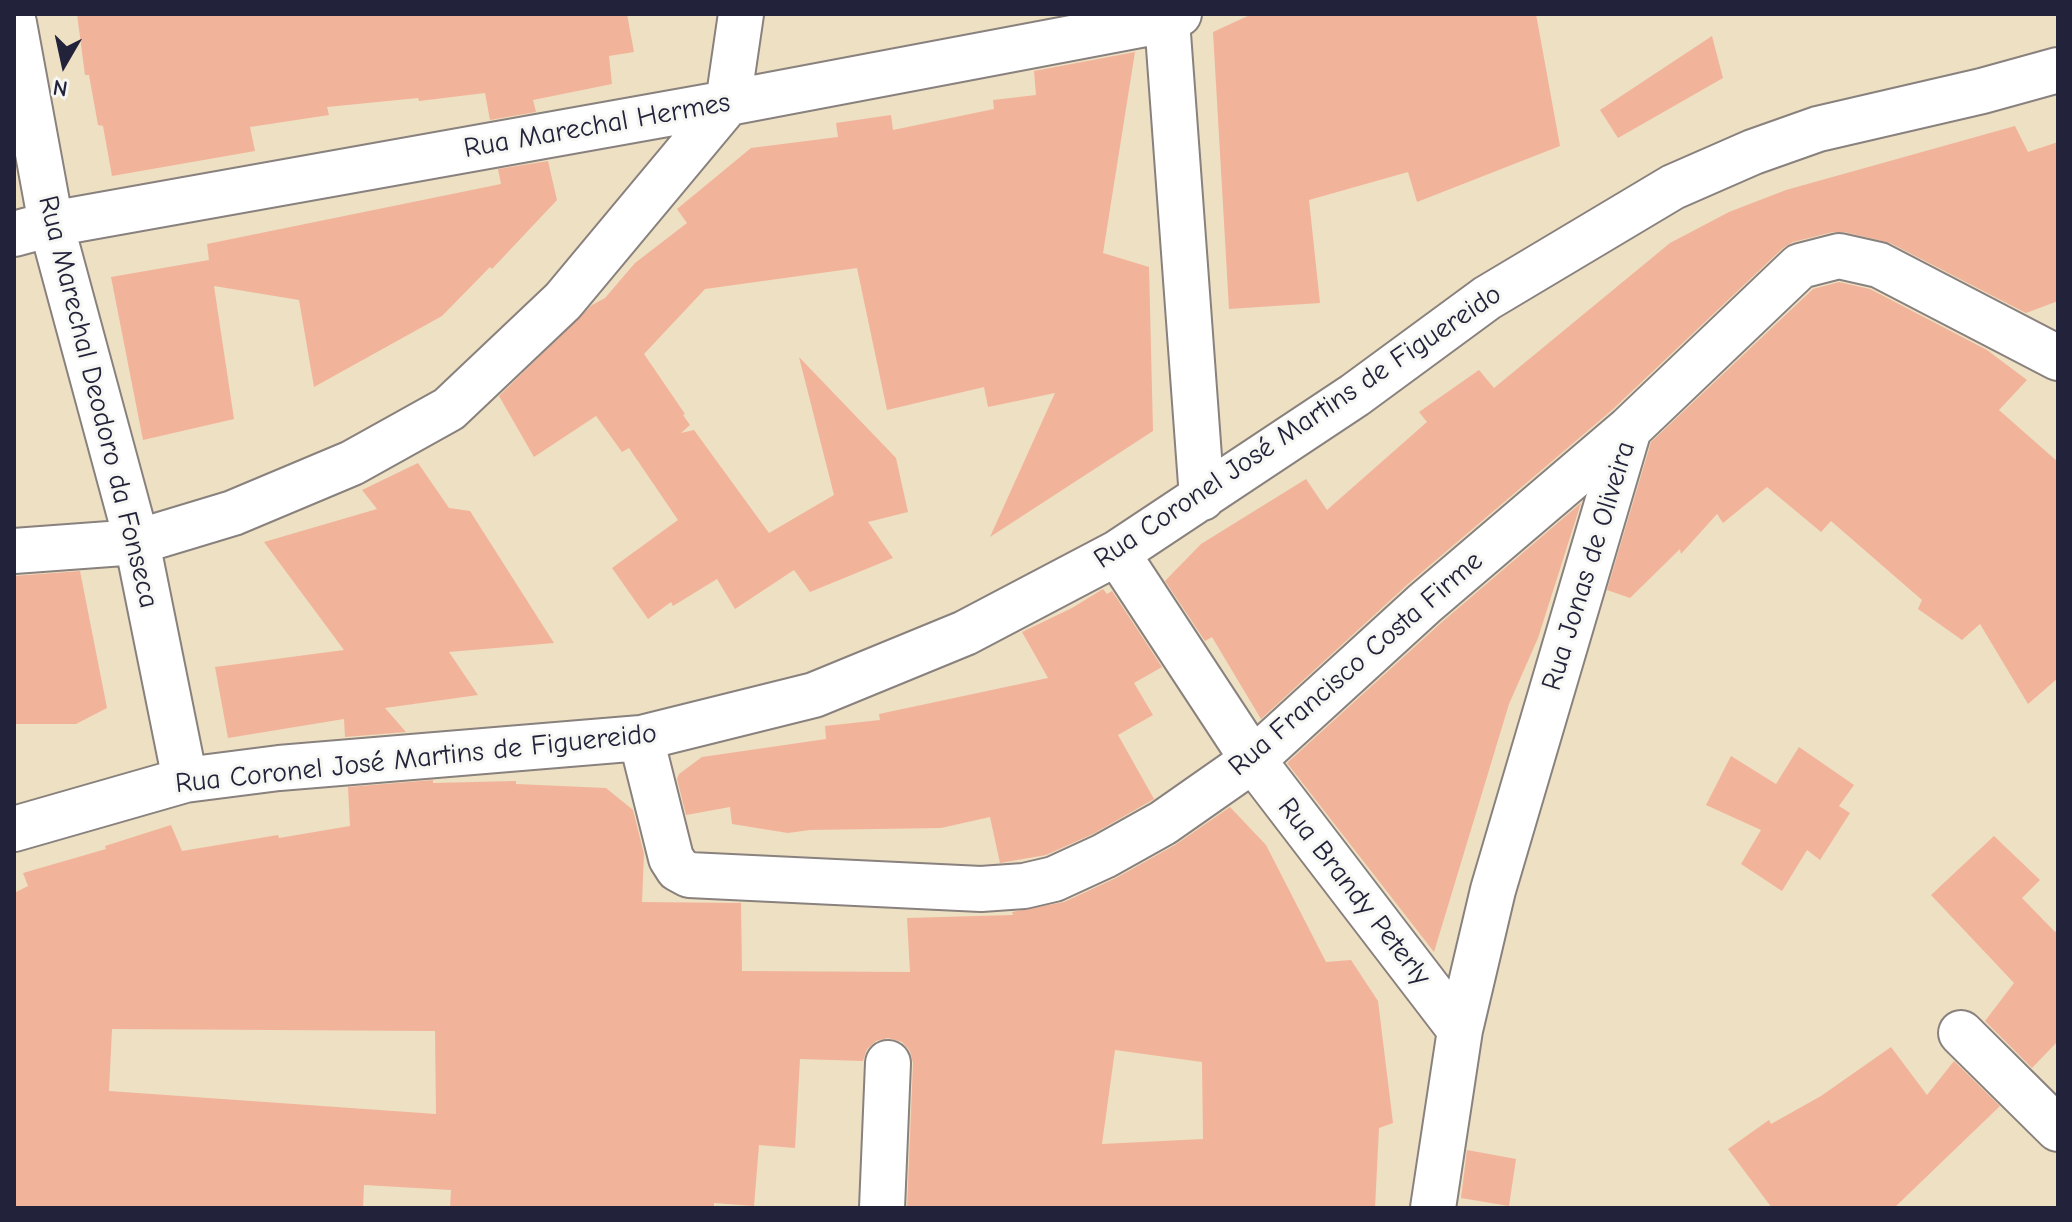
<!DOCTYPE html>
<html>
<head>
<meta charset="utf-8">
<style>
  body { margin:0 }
  #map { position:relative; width:2072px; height:1222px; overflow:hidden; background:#eee0c2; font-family:"Comic Neue",sans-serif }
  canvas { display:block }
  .frame { position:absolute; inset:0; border:16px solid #22223b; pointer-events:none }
  .north { position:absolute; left:24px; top:24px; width:80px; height:80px; -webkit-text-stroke:6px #f6f6f2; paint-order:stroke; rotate:189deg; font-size:22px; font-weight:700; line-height:32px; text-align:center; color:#22223b }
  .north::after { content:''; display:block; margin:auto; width:28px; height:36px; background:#22223b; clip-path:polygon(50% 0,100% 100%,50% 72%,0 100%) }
</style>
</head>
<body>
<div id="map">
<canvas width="2072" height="1222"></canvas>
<div class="frame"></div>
<div class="north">N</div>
</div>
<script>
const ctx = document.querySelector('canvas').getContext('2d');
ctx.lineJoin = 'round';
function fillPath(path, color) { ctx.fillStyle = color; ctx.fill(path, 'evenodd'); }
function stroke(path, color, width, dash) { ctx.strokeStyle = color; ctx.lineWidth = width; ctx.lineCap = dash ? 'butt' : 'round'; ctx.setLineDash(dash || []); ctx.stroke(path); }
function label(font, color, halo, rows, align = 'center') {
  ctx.font = font + ' "Comic Neue",sans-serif'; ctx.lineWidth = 6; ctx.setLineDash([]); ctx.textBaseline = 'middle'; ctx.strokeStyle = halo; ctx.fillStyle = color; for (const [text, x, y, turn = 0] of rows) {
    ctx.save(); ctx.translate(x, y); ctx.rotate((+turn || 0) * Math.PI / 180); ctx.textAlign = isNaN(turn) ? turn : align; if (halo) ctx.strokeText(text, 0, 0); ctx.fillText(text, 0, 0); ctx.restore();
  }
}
fillPath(new Path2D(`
  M 77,14 L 627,14 L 634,52 L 609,56 L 612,84 L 533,100 L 536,112 L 490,120 L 485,93 L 419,101 L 418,98 L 327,107 L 329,115 L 250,127 L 255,151 L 112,176 L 103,126 L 98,125 L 89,75 L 85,75 Z
  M 1252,14 L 1536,14 L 1560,146 L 1417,202 L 1408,172 L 1309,200 L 1320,303 L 1229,309 L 1213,32 Z
  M 1712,36 L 1723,78 L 1618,138 L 1600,110 Z
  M 1135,52 L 1103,253 L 1149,267 L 1153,431 L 990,537 L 1055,393 L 988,407 L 984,387 L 887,410 L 857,268 L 705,289 L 644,354 L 685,414 L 683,415 L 690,425 L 681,433 L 694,430 L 769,533 L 834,495 L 799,357 L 896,458 L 908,512 L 868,522 L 893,558 L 810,592 L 794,570 L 735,609 L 717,579 L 673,606 L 671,602 L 648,619 L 612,568 L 678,520 L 629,448 L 622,452 L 596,416 L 534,457 L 499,396 L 592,305 L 605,298 L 635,263 L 687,223 L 677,209 L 751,148 L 838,137 L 836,123 L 891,115 L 893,130 L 994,109 L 993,100 L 1036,95 L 1034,71 Z
  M 2015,126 L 2028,152 L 2058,142 L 2058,301 L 2026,313 L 1890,243 L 1844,232 L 1833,232 L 1793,242 L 1783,248 L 1612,410 L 1408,584 L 1261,719 L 1212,637 L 1205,641 L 1165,581 L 1201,544 L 1306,479 L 1327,510 L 1427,422 L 1419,412 L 1479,370 L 1494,388 L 1670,243 L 1729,212 L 1786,190 Z
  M 548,161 L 557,200 L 492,269 L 490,267 L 442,316 L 314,387 L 299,300 L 214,286 L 234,419 L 143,440 L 111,277 L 209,260 L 207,244 L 501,184 L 498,169 Z
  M 1839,282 L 1870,289 L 1987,350 L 2027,380 L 1999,410 L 2058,462 L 2058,678 L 2028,704 L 1980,624 L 1962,640 L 1918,609 L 1922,600 L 1831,521 L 1821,532 L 1767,487 L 1723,523 L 1717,514 L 1681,554 L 1680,549 L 1630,598 L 1607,590 L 1651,442 L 1813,289 Z
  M 418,463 L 449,508 L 470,511 L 554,643 L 449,652 L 478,695 L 385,708 L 406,732 L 345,737 L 344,719 L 228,738 L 215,667 L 344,650 L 264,542 L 377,509 L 362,490 Z
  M 1581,503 L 1538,638 L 1509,704 L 1434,952 L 1287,763 L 1442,622 Z
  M 80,571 L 107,708 L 76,724 L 14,724 L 14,576 Z
  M 1103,589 L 1107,594 L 1112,591 L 1162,667 L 1134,683 L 1153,715 L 1118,735 L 1154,799 L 1093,834 L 1046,855 L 1000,863 L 990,817 L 941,828 L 810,830 L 788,833 L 732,824 L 730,807 L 686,815 L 677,779 L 679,774 L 702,757 L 826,739 L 825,726 L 880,720 L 879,714 L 1048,678 L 1022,632 L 1072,608 Z
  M 1799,747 L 1854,785 L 1839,806 L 1850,813 L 1820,860 L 1807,850 L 1782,891 L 1741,864 L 1761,830 L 1706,805 L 1731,756 L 1776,784 Z
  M 433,780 L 433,783 L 516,781 L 516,784 L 606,788 L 633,810 L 644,854 L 642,902 L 741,903 L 742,971 L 910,972 L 907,918 L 1013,915 L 1012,912 L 1064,902 L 1116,878 L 1175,845 L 1230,807 L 1266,845 L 1326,962 L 1351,960 L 1378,1001 L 1393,1123 L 1379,1128 L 1375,1208 L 907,1208 L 913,1063 L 910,1051 L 902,1042 L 888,1038 L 876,1041 L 867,1049 L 863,1061 L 800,1059 L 795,1148 L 759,1145 L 754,1206 L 714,1203 L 714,1208 L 450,1208 L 451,1190 L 364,1185 L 363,1208 L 14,1208 L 14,893 L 28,886 L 23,873 L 106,849 L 105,846 L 171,825 L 182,851 L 278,835 L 279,838 L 350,826 L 348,787 ZM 112,1029 L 435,1031 L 436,1114 L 109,1091 ZM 1115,1050 L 1202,1062 L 1203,1139 L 1102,1144 Z
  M 1994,836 L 2040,880 L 2022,898 L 2055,932 L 2058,928 L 2058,1041 L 2032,1068 L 1985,1021 L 2014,983 L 1931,895 Z
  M 1891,1047 L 1927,1095 L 1954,1061 L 2000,1106 L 1894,1208 L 1772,1208 L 1728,1149 L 1769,1120 L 1771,1124 L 1821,1096 Z
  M 1467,1150 L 1516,1159 L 1509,1206 L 1461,1198 Z`), '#f2b39b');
const street = new Path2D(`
  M 1167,20 L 1202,498
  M 14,23 L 51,224 L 137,542 L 185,780
  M 14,234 L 51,224 L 728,103 L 1167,20 L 1179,14
  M 14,551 L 137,542 L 233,513 L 352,463 L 449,409 L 563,301 L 728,103 L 741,14
  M 1117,553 L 1253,760 L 1460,1030
  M 641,738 L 671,858 L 678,869 L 689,875 L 981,889 L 1024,886 L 1054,879 L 1104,856 L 1163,823 L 1253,760 L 1425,603 L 1629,429 L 1800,266 L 1839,256 L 1879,265 L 2058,358
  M 14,829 L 185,780 L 279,768 L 641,738 L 814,695 L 965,633 L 1117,553 L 1355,395 L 1487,298 L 1673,187 L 1753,152 L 1818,129 L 1982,91 L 2058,70
  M 1961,1033 L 2058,1129
  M 882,1208 L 888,1063
  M 1433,1208 L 1460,1030 L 1493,890 L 1629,429`);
stroke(street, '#88817e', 48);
stroke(street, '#fff', 44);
label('28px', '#22223b', '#f6f6f2', [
  ["Rua Marechal Hermes",597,126,-10],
  ["Rua Marechal Deodoro da Fonseca",98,402,76],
  ["Rua Coronel José Martins de Figuereido",1298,427,-34],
  ["Rua Jonas de Oliveira",1589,566,-73],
  ["Rua Francisco Costa Firme",1356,664,-41],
  ["Rua Coronel José Martins de Figuereido",416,759,-6],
  ["Rua Brandy Peterly",1354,892,52]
]);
</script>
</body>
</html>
